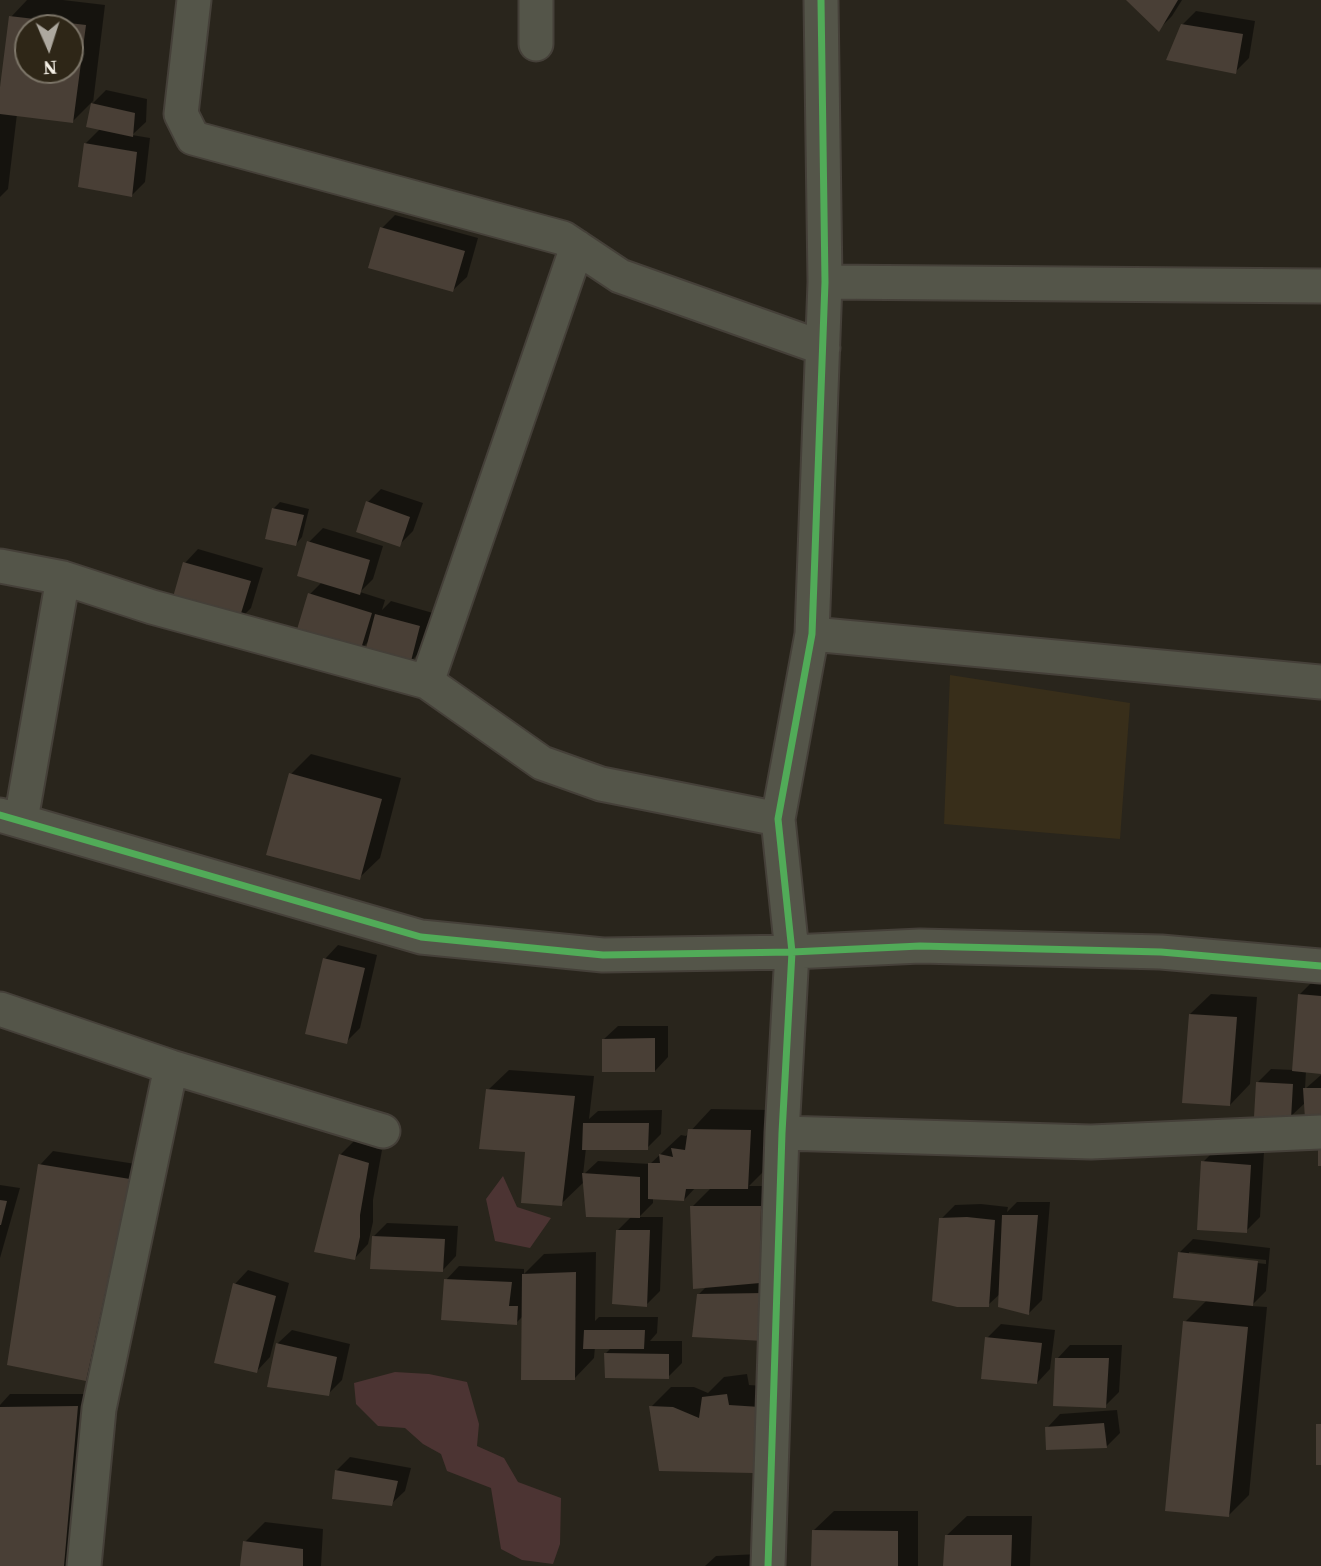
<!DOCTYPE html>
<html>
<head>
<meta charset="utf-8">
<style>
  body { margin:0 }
  #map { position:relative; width:1321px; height:1566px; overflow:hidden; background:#29251c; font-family:"Source Serif 4",serif }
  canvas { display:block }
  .north { position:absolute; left:14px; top:14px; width:70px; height:70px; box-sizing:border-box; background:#2e2617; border:2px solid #7d7669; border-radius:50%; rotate:177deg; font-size:19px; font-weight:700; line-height:28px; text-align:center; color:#f4efe5 }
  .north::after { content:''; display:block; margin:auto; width:24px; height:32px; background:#ada89f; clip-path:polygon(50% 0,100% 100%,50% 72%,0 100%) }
</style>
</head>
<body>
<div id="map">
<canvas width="1321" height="1566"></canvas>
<div class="north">N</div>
</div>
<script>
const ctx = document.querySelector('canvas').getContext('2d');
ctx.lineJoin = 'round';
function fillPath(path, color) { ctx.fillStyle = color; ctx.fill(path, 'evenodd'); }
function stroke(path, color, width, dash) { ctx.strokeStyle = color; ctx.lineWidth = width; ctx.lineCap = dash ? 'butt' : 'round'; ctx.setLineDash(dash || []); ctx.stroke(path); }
fillPath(new Path2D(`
  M 950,675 L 1130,703 L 1120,839 L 944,824 Z`), '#382e1a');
fillPath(new Path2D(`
  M 503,1176 L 517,1207 L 551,1218 L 530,1248 L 495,1241 L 486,1199 Z
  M 395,1372 L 429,1374 L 467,1382 L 479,1424 L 477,1446 L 504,1458 L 518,1482 L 561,1498 L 560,1544 L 553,1564 L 522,1560 L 501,1549 L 491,1488 L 447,1471 L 441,1454 L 423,1444 L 405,1428 L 378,1426 L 356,1404 L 354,1383 Z`), '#4c3433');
fillPath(new Path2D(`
  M 27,0 L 63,0 L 105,5 L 93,103 L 106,90 L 147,99 L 146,122 L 132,135 L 150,138 L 145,182 L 132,195 L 85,144 L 101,128 L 88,126 L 93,101 L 73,121 L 17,114 L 8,189 L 0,197 L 0,85 L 2,87 L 11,17 ZM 28,28 L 70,28 L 70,70 L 28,70 Z
  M 1129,0 L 1182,0 L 1172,16 L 1159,29 Z
  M 1196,11 L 1255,21 L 1249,58 L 1235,72 L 1182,25 Z
  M 395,215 L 478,238 L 467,277 L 453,290 L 382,228 Z
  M 381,489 L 423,503 L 413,531 L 399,545 L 368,502 Z
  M 280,502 L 309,509 L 302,537 L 296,544 L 273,509 Z
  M 323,528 L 383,546 L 373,579 L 360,592 L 385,600 L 382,610 L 391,601 L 433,613 L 423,649 L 409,663 L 370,640 L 360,650 L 310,594 L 322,582 L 309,542 Z
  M 198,549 L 263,568 L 251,608 L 238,621 L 185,563 Z
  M 311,754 L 401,778 L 380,858 L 359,878 L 291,774 Z
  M 338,945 L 377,955 L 360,1028 L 346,1042 L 325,959 Z
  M 1313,981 L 1321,982 L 1321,1072 L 1306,1071 L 1305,1089 L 1321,1075 L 1321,1116 L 1306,1102 L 1290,1117 L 1258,1082 L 1271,1069 L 1294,1070 L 1299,995 Z
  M 1211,994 L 1257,997 L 1250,1084 L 1230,1105 L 1190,1014 Z
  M 618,1026 L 668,1026 L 668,1057 L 655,1071 L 604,1039 Z
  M 509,1070 L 594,1076 L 589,1119 L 598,1111 L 662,1110 L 661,1134 L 647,1148 L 586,1148 L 583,1175 L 598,1161 L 650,1164 L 681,1135 L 686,1136 L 711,1109 L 770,1110 L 768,1167 L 749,1186 L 780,1186 L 780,1261 L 760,1281 L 778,1280 L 776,1325 L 698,1295 L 707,1286 L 692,1207 L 712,1187 L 696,1187 L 684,1200 L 653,1197 L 653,1203 L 639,1217 L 663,1217 L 660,1291 L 646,1305 L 618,1230 L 632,1216 L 585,1181 L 561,1204 L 488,1090 Z
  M 354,1141 L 382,1150 L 373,1200 L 373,1222 L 368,1244 L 355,1258 L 340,1155 Z
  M 1217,1148 L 1264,1152 L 1260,1217 L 1246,1231 L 1203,1162 Z
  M 53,1151 L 142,1165 L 99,1365 L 85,1379 L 40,1165 Z
  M 0,1185 L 20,1188 L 0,1258 Z
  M 1017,1202 L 1050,1202 L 1042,1300 L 1029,1313 L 1001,1293 L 988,1305 L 941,1219 L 955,1205 L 981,1204 L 1008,1207 L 1007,1212 Z
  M 387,1223 L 458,1226 L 456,1256 L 443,1270 L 373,1237 Z
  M 1193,1239 L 1270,1248 L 1266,1291 L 1251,1306 L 1267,1307 L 1249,1495 L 1228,1516 L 1185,1322 L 1207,1300 L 1179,1253 ZM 1189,1252 L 1266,1260 L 1266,1264 L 1189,1255 Z
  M 596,1252 L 595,1321 L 599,1317 L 658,1317 L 657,1333 L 650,1341 L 682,1341 L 682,1363 L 668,1377 L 606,1353 L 612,1347 L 595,1347 L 594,1358 L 574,1379 L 523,1316 L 516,1323 L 446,1280 L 459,1266 L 524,1269 L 524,1274 L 544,1254 Z
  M 248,1270 L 289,1283 L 270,1357 L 257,1371 L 235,1284 Z
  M 1001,1324 L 1055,1330 L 1050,1369 L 1037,1383 L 987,1338 Z
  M 292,1330 L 350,1344 L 342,1380 L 328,1394 L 269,1385 L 278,1343 Z
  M 1070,1345 L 1122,1345 L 1119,1392 L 1105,1406 L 1057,1359 Z
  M 747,1374 L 749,1385 L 780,1387 L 773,1451 L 752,1471 L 651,1407 L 671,1387 L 694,1387 L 708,1393 L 724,1377 Z
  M 10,1394 L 91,1394 L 76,1566 L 0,1566 L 0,1405 Z
  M 1117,1410 L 1120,1433 L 1107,1446 L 1047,1428 L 1060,1414 Z
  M 350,1457 L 411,1468 L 405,1491 L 391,1504 L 336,1471 Z
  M 834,1511 L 918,1511 L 918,1566 L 813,1566 L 813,1531 Z
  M 967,1516 L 1032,1516 L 1030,1566 L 945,1566 L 946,1536 Z
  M 265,1522 L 323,1529 L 321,1566 L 242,1566 L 245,1542 Z
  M 759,1554 L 757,1566 L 705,1566 L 716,1556 Z`), '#0007');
fillPath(new Path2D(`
  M 1126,0 L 1178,0 L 1159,32 Z
  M 9,16 L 86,25 L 73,123 L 0,114 L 0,87 ZM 28,28 L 70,28 L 70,70 L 28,70 Z
  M 1181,24 L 1243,34 L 1236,74 L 1166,60 Z
  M 91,103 L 135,113 L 133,137 L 86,127 Z
  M 84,143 L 137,152 L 132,197 L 78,187 Z
  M 380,227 L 465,251 L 453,292 L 368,268 Z
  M 366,501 L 410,517 L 400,547 L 356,532 Z
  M 272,508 L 304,515 L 296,546 L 265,539 Z
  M 307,541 L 370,560 L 360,595 L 297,576 Z
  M 183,562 L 251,581 L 238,623 L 171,604 Z
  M 308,593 L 372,613 L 360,652 L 295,636 Z
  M 375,614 L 420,626 L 410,665 L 365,652 Z
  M 289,773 L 382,799 L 360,880 L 266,855 Z
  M 323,958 L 365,968 L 347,1044 L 305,1034 Z
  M 1298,994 L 1321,996 L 1321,1074 L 1292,1071 Z
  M 1189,1014 L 1237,1017 L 1230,1106 L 1182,1103 Z
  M 655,1038 L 655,1072 L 602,1072 L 602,1039 Z
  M 1256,1082 L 1293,1084 L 1291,1119 L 1254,1117 Z
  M 1303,1088 L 1321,1088 L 1321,1118 L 1305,1119 Z
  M 486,1089 L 575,1096 L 562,1206 L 521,1203 L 525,1152 L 479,1149 Z
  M 583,1123 L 649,1123 L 648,1150 L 582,1150 Z
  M 688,1129 L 751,1130 L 748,1189 L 686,1189 L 684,1201 L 648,1199 L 648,1163 L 660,1163 L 659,1154 L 673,1157 L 671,1148 L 685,1150 Z
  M 1318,1148 L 1321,1148 L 1321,1166 L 1318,1166 Z
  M 339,1154 L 369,1163 L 360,1215 L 360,1237 L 355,1260 L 314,1252 Z
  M 1201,1161 L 1251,1165 L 1247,1233 L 1197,1230 Z
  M 38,1164 L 130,1179 L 86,1381 L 7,1365 Z
  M 582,1173 L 640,1177 L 640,1218 L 586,1217 Z
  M 0,1200 L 7,1201 L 1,1225 L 0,1225 Z
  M 690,1206 L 761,1206 L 760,1283 L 693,1289 Z
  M 1002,1215 L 1038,1215 L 1029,1315 L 998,1307 Z
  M 967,1217 L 995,1220 L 989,1307 L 957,1307 L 932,1301 L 939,1218 Z
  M 616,1230 L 650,1230 L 647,1307 L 612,1304 Z
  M 372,1236 L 445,1239 L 443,1272 L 370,1269 Z
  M 1178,1252 L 1258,1261 L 1253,1306 L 1173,1298 Z
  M 576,1272 L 575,1380 L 521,1380 L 522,1274 Z
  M 444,1279 L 512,1282 L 509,1306 L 518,1306 L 517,1325 L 441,1320 Z
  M 233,1283 L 276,1296 L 257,1373 L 214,1363 Z
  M 765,1293 L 763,1341 L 692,1337 L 697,1294 Z
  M 1183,1321 L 1248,1327 L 1229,1517 L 1165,1511 Z
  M 584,1330 L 645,1330 L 644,1349 L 583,1349 Z
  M 985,1337 L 1042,1343 L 1037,1384 L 981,1379 Z
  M 276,1343 L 337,1357 L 329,1396 L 267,1387 Z
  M 604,1353 L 669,1354 L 669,1379 L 605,1378 Z
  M 1055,1358 L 1109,1358 L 1106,1408 L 1053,1406 Z
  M 727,1394 L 729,1405 L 760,1407 L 753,1473 L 659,1471 L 649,1406 L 673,1407 L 699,1418 L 702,1397 Z
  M 78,1406 L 64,1566 L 0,1566 L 0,1407 Z
  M 1104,1423 L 1107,1448 L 1046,1450 L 1045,1427 Z
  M 1316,1424 L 1321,1424 L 1321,1465 L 1316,1465 Z
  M 335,1470 L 398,1481 L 392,1506 L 332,1499 Z
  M 812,1530 L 898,1531 L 898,1566 L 811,1566 Z
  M 945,1535 L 1012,1535 L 1011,1566 L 943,1566 Z
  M 243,1541 L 303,1549 L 303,1566 L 240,1566 Z`), '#493f36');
const street = new Path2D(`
  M 194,0 L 181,114 L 193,138 L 563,238 L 620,276 L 823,348
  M 536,44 L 536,0
  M 825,282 L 1321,286
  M 0,566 L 63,578 L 152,607 L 427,682 L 542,763 L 601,784 L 778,819
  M 812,634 L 1321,682
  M 427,682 L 577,247
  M 0,815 L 421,937 L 603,955 L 792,952 L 920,946 L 1161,952 L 1321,966
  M 21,820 L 63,578
  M 0,1009 L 171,1067 L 383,1131
  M 782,1133 L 1091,1142 L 1321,1132
  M 84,1566 L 99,1409 L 171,1067
  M 768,1566 L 782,1133 L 792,952 L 778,819 L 812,634 L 825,282 L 821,0`);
stroke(street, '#454039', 37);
stroke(street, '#545549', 33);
stroke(new Path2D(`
  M 0,815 L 421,937 L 603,955 L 792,952 L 920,946 L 1161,952 L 1321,966
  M 768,1566 L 782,1133 L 792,952 L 778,819 L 812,634 L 825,282 L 821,0`), '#51ab58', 7);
</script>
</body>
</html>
